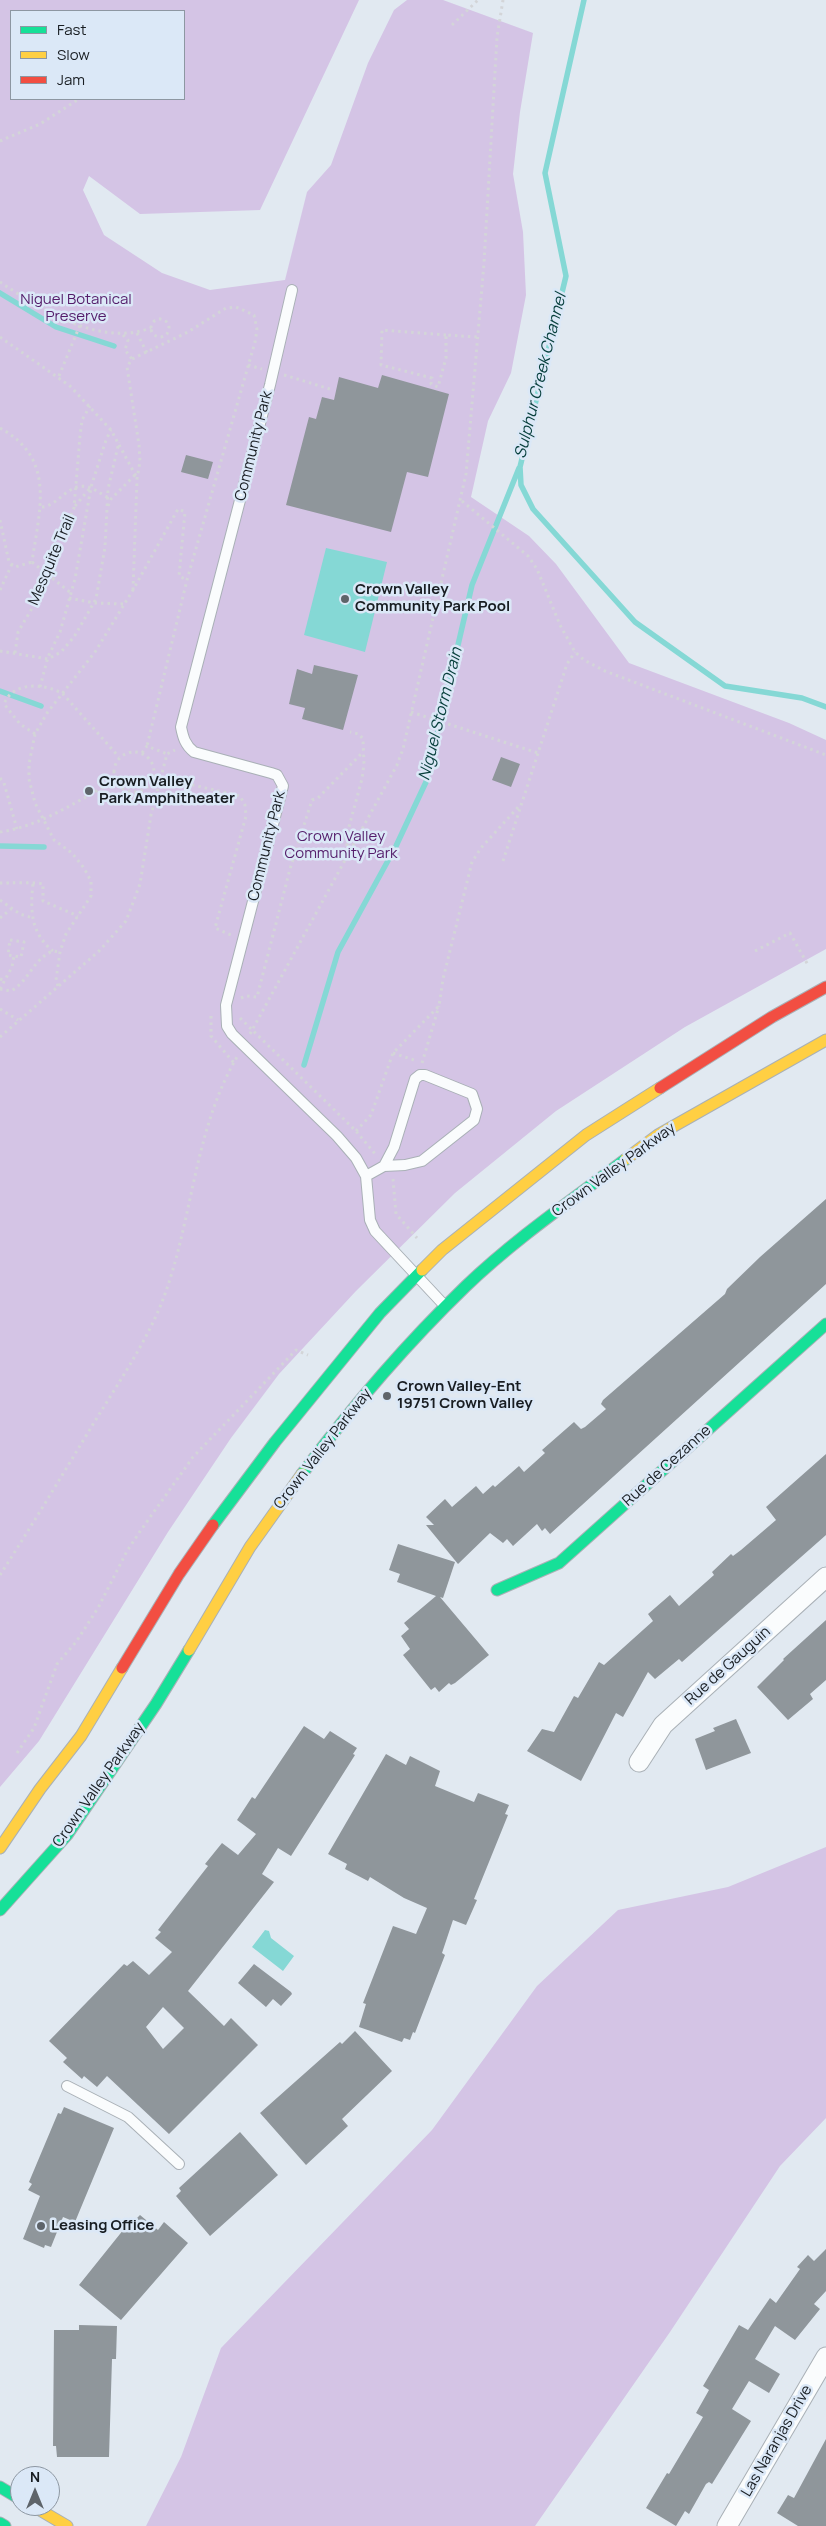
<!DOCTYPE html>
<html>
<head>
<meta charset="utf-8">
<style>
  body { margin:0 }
  #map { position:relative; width:826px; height:2526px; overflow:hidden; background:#e1e9f1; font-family:Manrope,sans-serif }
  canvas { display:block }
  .legend { position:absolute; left:10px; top:10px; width:175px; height:90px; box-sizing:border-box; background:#dbe8f7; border:1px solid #8d97a2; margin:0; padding:6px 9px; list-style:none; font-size:15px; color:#181d22 }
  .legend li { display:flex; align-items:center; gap:10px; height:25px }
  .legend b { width:25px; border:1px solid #8d97a2 }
  .north { position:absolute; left:10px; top:2466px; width:50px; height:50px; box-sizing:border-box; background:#dbe8f7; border:1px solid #8d97a2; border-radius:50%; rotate:0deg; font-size:14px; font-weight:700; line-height:20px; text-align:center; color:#181d22 }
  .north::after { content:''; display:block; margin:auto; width:18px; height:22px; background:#5e646a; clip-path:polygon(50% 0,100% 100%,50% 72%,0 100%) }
</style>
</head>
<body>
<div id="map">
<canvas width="826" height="2526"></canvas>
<ul class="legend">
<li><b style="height:6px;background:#16e098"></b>Fast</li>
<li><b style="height:6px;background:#ffcf43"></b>Slow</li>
<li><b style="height:6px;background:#f24e42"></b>Jam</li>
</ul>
<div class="north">N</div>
</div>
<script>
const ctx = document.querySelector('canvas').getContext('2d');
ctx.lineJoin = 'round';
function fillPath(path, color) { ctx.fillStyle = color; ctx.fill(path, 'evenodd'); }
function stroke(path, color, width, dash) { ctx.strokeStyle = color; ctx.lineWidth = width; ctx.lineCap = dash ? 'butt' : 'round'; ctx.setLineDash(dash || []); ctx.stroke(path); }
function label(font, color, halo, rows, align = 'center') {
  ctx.font = font + ' Manrope,sans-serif'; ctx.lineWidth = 5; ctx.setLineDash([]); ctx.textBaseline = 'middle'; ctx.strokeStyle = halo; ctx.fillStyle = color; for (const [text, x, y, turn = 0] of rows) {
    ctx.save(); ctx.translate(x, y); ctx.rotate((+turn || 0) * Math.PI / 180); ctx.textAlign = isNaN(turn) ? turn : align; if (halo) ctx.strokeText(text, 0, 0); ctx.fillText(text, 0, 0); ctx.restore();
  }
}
fillPath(new Path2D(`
  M 0,0 L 359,0 L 260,210 L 140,214 L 89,176 L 83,190 L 104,235 L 162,273 L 210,290 L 285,280 L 307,192 L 331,165 L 368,63 L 394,10 L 407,0 L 443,0 L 533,33 L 520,112 L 513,174 L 523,232 L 526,295 L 511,373 L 488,421 L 471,497 L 529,536 L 556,564 L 629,663 L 789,723 L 826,740 L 826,949 L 685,1027 L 556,1111 L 455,1193 L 356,1291 L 279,1374 L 231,1438 L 168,1532 L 39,1741 L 0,1787 ZM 11,11 L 184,11 L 184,99 L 11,99 Z
  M 826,1847 L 826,2118 L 780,2166 L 670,2332 L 535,2526 L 146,2526 L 181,2457 L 221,2348 L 432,2130 L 537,1986 L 618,1910 L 728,1887 Z`), '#d4c4e5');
fillPath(new Path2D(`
  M 326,548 L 387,562 L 365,652 L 304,635 Z
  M 265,1930 L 269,1931 L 271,1938 L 294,1956 L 283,1971 L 252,1947 Z`), '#85d8d5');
stroke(new Path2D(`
  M 584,0 L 545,173 L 566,276 L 520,467 L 521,485 L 533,509 L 635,622 L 725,686 L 802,698 L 826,707
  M 0,293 L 56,327 L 114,346
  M 0,691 L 41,706
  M 0,846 L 44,847
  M 304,1065 L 338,952 L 396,846 L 426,782 L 472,585 L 519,468`), '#85d8d5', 5.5);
fillPath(new Path2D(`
  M 382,375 L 449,394 L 428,477 L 407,472 L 391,532 L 286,505 L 309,417 L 316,419 L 322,397 L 334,400 L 339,377 L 378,388 Z
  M 186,455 L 213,462 L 208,479 L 181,472 Z
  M 314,665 L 358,675 L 343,730 L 302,719 L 305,708 L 289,704 L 297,669 L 312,674 Z
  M 501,757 L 520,764 L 511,787 L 492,780 Z
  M 826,1199 L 826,1284 L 550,1534 L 545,1528 L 542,1531 L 537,1524 L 513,1546 L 507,1539 L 503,1543 L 490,1533 L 458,1564 L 426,1525 L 434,1525 L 426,1517 L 445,1499 L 452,1507 L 476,1486 L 483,1494 L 493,1485 L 495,1487 L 519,1466 L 524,1472 L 545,1453 L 542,1450 L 574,1422 L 581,1429 L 585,1427 L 606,1409 L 601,1404 L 603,1400 L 725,1294 L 727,1289 L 760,1257 Z
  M 826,1454 L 826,1535 L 682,1662 L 679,1659 L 655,1679 L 648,1672 L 623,1717 L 616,1713 L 581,1781 L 527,1751 L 542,1729 L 554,1732 L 574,1696 L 578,1698 L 599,1662 L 604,1665 L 653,1621 L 648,1614 L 670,1595 L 679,1606 L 714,1575 L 712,1572 L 731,1554 L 733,1556 L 741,1550 L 776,1520 L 766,1507 Z
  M 398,1544 L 455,1562 L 443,1598 L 440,1597 L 489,1655 L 455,1683 L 451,1685 L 449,1683 L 439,1692 L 435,1687 L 431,1690 L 403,1655 L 410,1649 L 401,1636 L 409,1629 L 404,1623 L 436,1596 L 397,1582 L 400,1574 L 389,1570 Z
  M 826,1620 L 826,1680 L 810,1694 L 813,1699 L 788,1720 L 757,1687 L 784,1660 L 783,1659 Z
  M 736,1719 L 751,1753 L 706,1770 L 695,1739 L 715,1731 L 713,1728 Z
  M 304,1726 L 324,1739 L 330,1731 L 357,1748 L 353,1754 L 355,1755 L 291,1856 L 278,1848 L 262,1874 L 274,1882 L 188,1991 L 224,2026 L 231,2018 L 258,2045 L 169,2134 L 107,2076 L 97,2087 L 84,2076 L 82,2079 L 63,2062 L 67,2058 L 49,2041 L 124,1964 L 127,1966 L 133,1961 L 149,1975 L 172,1952 L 155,1938 L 161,1932 L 158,1930 L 208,1866 L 205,1864 L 222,1843 L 238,1855 L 256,1834 L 237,1820 L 252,1797 L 255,1799 ZM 163,2007 L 184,2028 L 163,2049 L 146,2027 Z
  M 386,1754 L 406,1765 L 410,1756 L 440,1771 L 435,1786 L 474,1802 L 478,1793 L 509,1805 L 505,1814 L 508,1815 L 474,1899 L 477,1900 L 466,1925 L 453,1920 L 442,1953 L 445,1955 L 415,2033 L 413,2032 L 410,2040 L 404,2038 L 402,2042 L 359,2027 L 366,2004 L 363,2003 L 393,1926 L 416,1934 L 427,1908 L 404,1898 L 370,1877 L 368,1881 L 345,1869 L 347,1864 L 328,1854 Z
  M 254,1964 L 291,1992 L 292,1994 L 281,2006 L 273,1999 L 266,2007 L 238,1983 Z
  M 355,2031 L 392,2071 L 342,2119 L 348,2126 L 306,2165 L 260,2113 L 340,2042 L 342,2044 Z
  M 64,2107 L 114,2128 L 75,2222 L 63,2217 L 51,2247 L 45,2245 L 44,2248 L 23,2239 L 40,2196 L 28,2190 L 32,2184 L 29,2182 L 58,2113 L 61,2114 Z
  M 240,2132 L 278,2175 L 210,2236 L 176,2196 L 181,2191 L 179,2188 Z
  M 140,2215 L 158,2230 L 164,2222 L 188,2243 L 121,2320 L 79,2285 L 132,2219 L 134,2221 Z
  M 826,2249 L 826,2291 L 814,2304 L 820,2309 L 795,2340 L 775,2326 L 755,2359 L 780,2374 L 769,2393 L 749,2381 L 732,2409 L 751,2421 L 712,2484 L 709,2482 L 706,2484 L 689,2514 L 685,2511 L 676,2526 L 646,2508 L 667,2473 L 669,2474 L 703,2417 L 696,2413 L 709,2390 L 703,2386 L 739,2325 L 748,2330 L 770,2298 L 776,2303 L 800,2269 L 797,2267 L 808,2255 L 814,2261 Z
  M 79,2325 L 117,2326 L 116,2359 L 112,2359 L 109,2457 L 57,2457 L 56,2446 L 53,2446 L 54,2330 L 79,2330 Z
  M 826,2439 L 826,2526 L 798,2526 L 777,2513 L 788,2495 L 794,2498 Z`), '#8f969b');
const lane = new Path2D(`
  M 292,290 L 270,385 L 181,727 C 183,737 185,745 194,752 L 271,773 L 277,775 L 283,786 L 226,1005 L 227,1026 L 232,1034 L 337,1136 L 356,1158 L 366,1176 L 370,1220 L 375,1231 L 445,1306
  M 366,1176 L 384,1166 L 405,1165 L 422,1161 L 474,1120 L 477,1109 L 472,1094 L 425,1075 L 420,1075 L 415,1079 L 394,1147 L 384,1166
  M 67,2086 L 128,2117 L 179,2164`);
const street = new Path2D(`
  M 639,1762 L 663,1725 L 826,1577
  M 727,2526 L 826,2357`);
const fast = new Path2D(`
  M 302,1474 C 352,1407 406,1344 466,1286 C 515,1239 572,1200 626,1159
  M 213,1525 L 275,1442 L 380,1313 L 422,1270
  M 497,1590 L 559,1563 L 826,1324
  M 0,1910 L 67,1835 L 156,1704 L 189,1650
  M 0,2487 L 20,2499
  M 0,2523 L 5,2526`);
const slow = new Path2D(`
  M 626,1159 L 658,1135 L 826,1040
  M 422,1270 L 442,1250 L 586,1135 L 660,1088
  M 189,1650 L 250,1547 L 302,1474
  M 0,1848 L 40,1789 L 81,1736 L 122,1668
  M 33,2506 L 67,2526`);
const jam = new Path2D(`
  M 660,1088 L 772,1017 L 826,987
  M 122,1668 L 179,1574 L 213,1525`);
stroke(lane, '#a9b0b6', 12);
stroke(street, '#a9b0b6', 21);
stroke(fast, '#a9b0b6', 13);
stroke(slow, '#a9b0b6', 13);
stroke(jam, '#a9b0b6', 13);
stroke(new Path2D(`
  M 452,25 L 478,0
  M 0,141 L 40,124 L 79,99
  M 0,282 C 42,310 99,347 151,328
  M151 328a9 9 0 1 1 18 0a9 9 0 1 1-18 0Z
  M 137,333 L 147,353
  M 123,335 L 128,340 L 125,350 L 132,359
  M 446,335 L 382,330 L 381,365 L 432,378 L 431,384 L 438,387 L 446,358 L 446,335 L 477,337
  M 0,337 L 70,386 L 111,430 L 137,478
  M 248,365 L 262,369
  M 284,375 L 330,389
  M 59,376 L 80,325
  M 0,428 C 57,459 39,511 32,562
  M 462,501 L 528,556 L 537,569 L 560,625 L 575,652 L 584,660 L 605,671 L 826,755
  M 75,506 L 90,488
  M 108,506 L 111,499 L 135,475
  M 42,507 C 59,506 70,479 91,488 C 98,491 104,496 111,499
  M 0,520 L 9,562 L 15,567 L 32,562
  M 32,562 L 71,593
  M 0,590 L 12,564
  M 133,590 L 137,479 L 140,461 L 139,445 L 127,367 L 132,359 L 188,332 L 226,308 L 236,307 L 254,315 L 257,329 L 255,342 L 187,580 L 147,746
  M 69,598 L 94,603 L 125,604
  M 0,651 L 48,659 L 61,652 L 74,637 L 96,599 L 105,547 L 108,489 L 119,442
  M 15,653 L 18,632 L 31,610 L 74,508 L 80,436 L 82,420 L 90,406
  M 40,687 L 48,657 L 60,632 L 75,579 L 91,487 L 106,440 L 111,430
  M 411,712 L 538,753
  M 35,734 L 20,724 L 4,704 C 13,681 45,683 63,694 L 119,757
  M114 772a20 20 0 1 1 40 0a20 20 0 1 1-40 0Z
  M 142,753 L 147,746 L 167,754
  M 154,776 L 240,796 L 245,805 L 246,816 L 215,928 L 231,935
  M 0,778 L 4,783 L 17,829
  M 0,832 C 42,826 78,800 115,781
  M 347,859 L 347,834 L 362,779 L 364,764 L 363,739 L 359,734 L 350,732
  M 503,861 L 567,664 L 575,652
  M 0,883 C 9,883 38,882 43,884 L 43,901 L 78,916
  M 33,884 C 30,910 31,934 53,951
  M 0,900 L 20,914 L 33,918
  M 0,918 L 11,909
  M 10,940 L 24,942 L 21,957 L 8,955 Z
  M 755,951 L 790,933 L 808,965
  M 0,979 L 5,981
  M 58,986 L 56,980 L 60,952 L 66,934 L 91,896 L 91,881 L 84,868 L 72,853 L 54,840 L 35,803 L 29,779 L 29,764 L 35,734 L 47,713 L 95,652 L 133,590 L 178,509 L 185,512 L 179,576 L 187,580
  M 0,989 L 11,991 C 29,981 33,959 53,951 L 60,952
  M 0,989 L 12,967 L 14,956
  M 241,998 L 246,996 L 257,997 L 290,869 L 312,800 L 318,798 L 363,752
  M 0,1009 L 18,1020
  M 211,1016 L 211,1036 L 234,1063
  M 240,1018 L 356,1131 L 376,1155
  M 250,1034 L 397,765 L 403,749 L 466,474 L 484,263 L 497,37 L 503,0
  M 0,1037 L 99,951 L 126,921 L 140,884 L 151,815 L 167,754 L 175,750
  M 393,1053 L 417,1061
  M 422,1063 L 439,1006
  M 356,1131 L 371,1115 L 393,1053 L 439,1006 L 443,979 L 472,862 L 481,848 L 521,804
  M 393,1179 L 396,1214 L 417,1238
  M 0,1575 C 33,1524 64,1472 95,1421 C 119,1382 145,1344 162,1302 C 193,1222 193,1132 237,1057
  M 17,1753 L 34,1728 L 57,1664 L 76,1642 L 98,1608 L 127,1551 L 141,1530 L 193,1457 L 296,1350 L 308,1355`), '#d3d5d8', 3, [2.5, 4]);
stroke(lane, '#fafcfd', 10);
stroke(street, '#fafcfd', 19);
stroke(fast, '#16e098', 11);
stroke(slow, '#ffcf43', 11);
stroke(jam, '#f24e42', 11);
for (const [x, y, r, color] of [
  [345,599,5,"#5e646a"],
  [89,791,5,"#5e646a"],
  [387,1396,5,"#5e646a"],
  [41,2226,5,"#5e646a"]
]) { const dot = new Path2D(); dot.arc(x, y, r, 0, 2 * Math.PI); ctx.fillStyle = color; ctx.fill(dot); stroke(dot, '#dbe8f7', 2); }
label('15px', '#541c6a', '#dbe8f7', [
  ["Niguel Botanical",76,300],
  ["Preserve",76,317],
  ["Crown Valley",341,837],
  ["Community Park",341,854]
]);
label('15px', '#181d22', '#dbe8f7', [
  ["Community Park",254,446,-76],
  ["Mesquite Trail",52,560,-67],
  ["Community Park",267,846,-76],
  ["Crown Valley Parkway",614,1170,-36],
  ["Crown Valley Parkway",323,1449,-52],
  ["Rue de Cezanne",667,1466,-42],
  ["Rue de Gauguin",728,1666,-42],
  ["Crown Valley Parkway",99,1785,-55],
  ["Las Naranjas Drive",777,2441,-60]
]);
label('bold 15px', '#181d22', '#dbe8f7', [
  ["Crown Valley",355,590],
  ["Community Park Pool",355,607],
  ["Crown Valley",99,782],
  ["Park Amphitheater",99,799],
  ["Crown Valley-Ent",397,1387],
  ["19751 Crown Valley",397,1404],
  ["Leasing Office",51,2226]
], 'left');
label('italic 16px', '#073f3c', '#dbe8f7', [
  ["Sulphur Creek Channel",541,376,-76],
  ["Niguel Storm Drain",441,714,-76]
]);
</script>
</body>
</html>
